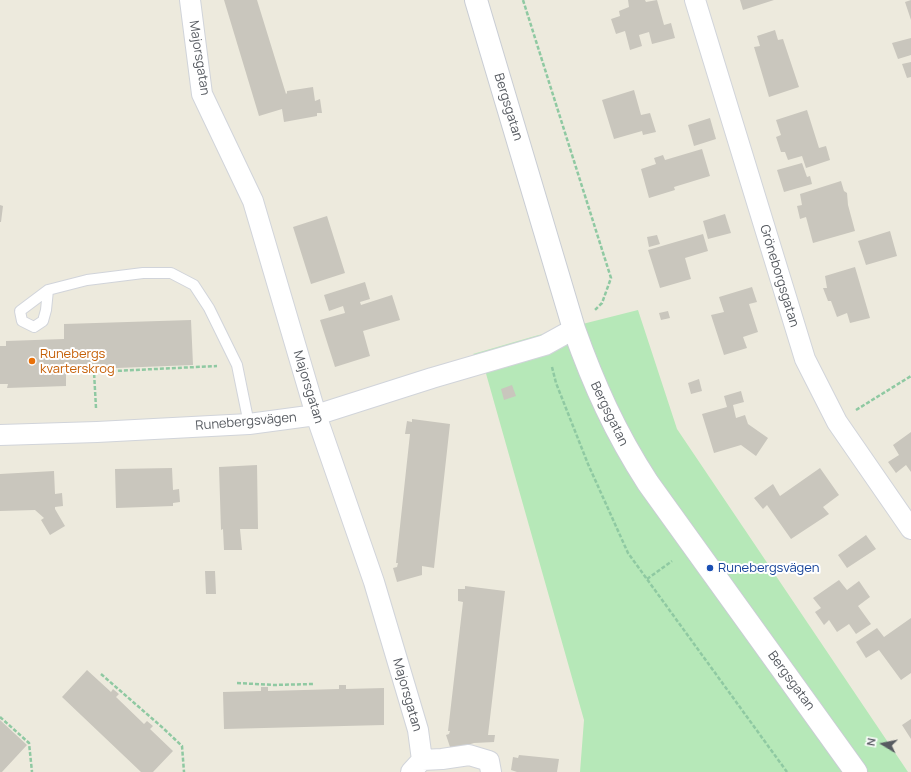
<!DOCTYPE html>
<html>
<head>
<meta charset="utf-8">
<style>
  body { margin:0 }
  #map { position:relative; width:911px; height:772px; overflow:hidden; background:#edeadd; font-family:Manrope,sans-serif }
  canvas { display:block }
  .north { position:absolute; left:863px; top:724px; width:40px; height:40px; -webkit-text-stroke:3px #fff; paint-order:stroke; rotate:280deg; font-size:11px; font-weight:700; line-height:16px; text-align:center; color:#575b61 }
  .north::after { content:''; display:block; margin:auto; width:14px; height:18px; background:#575b61; clip-path:polygon(50% 0,100% 100%,50% 72%,0 100%) }
</style>
</head>
<body>
<div id="map">
<canvas width="911" height="772"></canvas>
<div class="north">N</div>
</div>
<script>
const ctx = document.querySelector('canvas').getContext('2d');
ctx.lineJoin = 'round';
function fillPath(path, color) { ctx.fillStyle = color; ctx.fill(path, 'evenodd'); }
function stroke(path, color, width, dash) { ctx.strokeStyle = color; ctx.lineWidth = width; ctx.lineCap = dash ? 'butt' : 'round'; ctx.setLineDash(dash || []); ctx.stroke(path); }
function label(font, color, halo, rows, align = 'center') {
  ctx.font = font + ' Manrope,sans-serif'; ctx.lineWidth = 4; ctx.setLineDash([]); ctx.textBaseline = 'middle'; ctx.strokeStyle = halo; ctx.fillStyle = color; for (const [text, x, y, turn = 0] of rows) {
    ctx.save(); ctx.translate(x, y); ctx.rotate((+turn || 0) * Math.PI / 180); ctx.textAlign = isNaN(turn) ? turn : align; if (halo) ctx.strokeText(text, 0, 0); ctx.fillText(text, 0, 0); ctx.restore();
  }
}
fillPath(new Path2D(`
  M 638,310 L 677,429 L 908,772 L 580,772 L 584,720 L 483,363 L 473,354 L 535,336 Z`), '#b6e8b8');
fillPath(new Path2D(`
  M 224,0 L 257,0 L 286,94 L 287,93 L 287,91 L 313,87 L 315,101 L 320,99 L 322,113 L 317,113 L 317,116 L 284,122 L 282,109 L 259,116 Z
  M 628,0 L 645,0 L 646,2 L 657,0 L 664,25 L 671,23 L 675,38 L 652,44 L 649,32 L 639,35 L 642,46 L 630,50 L 625,31 L 616,34 L 611,19 L 620,16 L 619,11 L 629,7 Z
  M 740,0 L 774,0 L 743,10 Z
  M 911,0 L 911,20 L 905,2 Z
  M 775,30 L 778,40 L 783,39 L 799,87 L 769,97 L 754,47 L 760,46 L 757,36 Z
  M 911,38 L 911,55 L 898,59 L 892,43 Z
  M 911,62 L 911,77 L 907,78 L 902,64 Z
  M 634,90 L 641,115 L 650,113 L 656,132 L 643,135 L 642,131 L 614,139 L 602,100 Z
  M 807,110 L 819,148 L 826,146 L 830,160 L 806,168 L 802,156 L 788,160 L 785,152 L 781,152 L 776,137 L 781,135 L 776,120 Z
  M 710,118 L 716,139 L 694,146 L 688,125 Z
  M 702,149 L 710,176 L 674,187 L 675,190 L 649,198 L 641,169 L 656,164 L 654,158 L 663,155 L 665,160 Z
  M 802,163 L 807,177 L 810,176 L 812,184 L 784,192 L 777,170 Z
  M 841,181 L 844,191 L 847,193 L 848,205 L 855,231 L 813,243 L 806,217 L 800,219 L 797,206 L 802,205 L 800,194 Z
  M 0,205 L 3,206 L 1,222 L 0,222 Z
  M 725,214 L 731,233 L 708,239 L 703,221 Z
  M 327,216 L 345,273 L 311,284 L 293,227 Z
  M 890,231 L 897,256 L 866,265 L 858,241 Z
  M 703,234 L 708,251 L 685,258 L 691,279 L 660,288 L 648,250 Z
  M 657,235 L 660,244 L 649,247 L 647,237 Z
  M 855,267 L 870,318 L 850,323 L 847,313 L 837,317 L 831,301 L 828,301 L 823,288 L 827,288 L 825,276 Z
  M 365,282 L 370,299 L 360,302 L 361,305 L 392,295 L 400,320 L 363,331 L 370,356 L 335,367 L 320,320 L 345,313 L 343,306 L 329,311 L 324,295 Z
  M 752,287 L 757,302 L 749,304 L 758,332 L 743,337 L 747,348 L 724,355 L 711,315 L 724,312 L 719,297 Z
  M 668,311 L 670,318 L 661,320 L 659,313 Z
  M 191,320 L 193,365 L 66,370 L 66,386 L 7,388 L 8,384 L 0,384 L 0,346 L 6,346 L 6,341 L 64,339 L 64,324 Z
  M 699,379 L 702,391 L 691,394 L 688,383 Z
  M 512,385 L 516,396 L 504,400 L 501,389 Z
  M 741,391 L 744,402 L 733,405 L 736,418 L 745,415 L 748,424 L 768,438 L 756,456 L 741,445 L 714,453 L 702,414 L 727,407 L 724,396 Z
  M 412,419 L 450,424 L 434,568 L 422,566 L 422,575 L 397,582 L 393,568 L 397,567 L 398,563 L 396,563 L 410,434 L 405,434 L 407,421 L 412,422 Z
  M 911,432 L 911,472 L 906,465 L 896,473 L 888,462 L 899,455 L 893,445 Z
  M 257,465 L 258,529 L 240,529 L 242,550 L 224,550 L 223,529 L 221,530 L 219,467 Z
  M 172,468 L 173,490 L 179,489 L 180,502 L 173,503 L 173,506 L 116,508 L 115,469 Z
  M 820,468 L 839,495 L 823,507 L 829,514 L 791,539 L 767,505 L 763,509 L 754,498 L 773,484 L 780,496 Z
  M 54,471 L 55,494 L 62,493 L 63,506 L 55,507 L 55,509 L 65,526 L 50,535 L 41,520 L 44,518 L 35,510 L 0,511 L 0,474 Z
  M 866,535 L 876,549 L 847,568 L 838,555 Z
  M 205,571 L 215,571 L 216,594 L 206,594 Z
  M 839,580 L 847,590 L 859,581 L 870,597 L 858,606 L 871,624 L 856,634 L 849,624 L 837,632 L 829,620 L 824,625 L 815,612 L 821,608 L 813,598 Z
  M 465,586 L 505,591 L 488,735 L 495,735 L 494,742 L 474,743 L 451,750 L 446,735 L 449,734 L 450,731 L 448,731 L 463,602 L 458,601 L 458,589 L 465,589 Z
  M 911,618 L 911,673 L 901,680 L 879,650 L 866,658 L 856,642 L 877,628 L 884,637 Z
  M 87,670 L 111,692 L 113,689 L 119,694 L 116,697 L 144,724 L 147,721 L 153,726 L 150,729 L 173,751 L 153,772 L 141,772 L 62,697 Z
  M 339,685 L 346,685 L 346,689 L 384,688 L 384,725 L 224,729 L 223,692 L 261,691 L 261,687 L 268,687 L 268,691 L 339,689 Z
  M 911,719 L 911,739 L 902,725 Z
  M 0,720 L 27,745 L 2,772 L 0,772 Z
  M 519,755 L 559,759 L 557,772 L 517,772 L 511,770 L 513,757 L 518,758 Z`), '#c9c6bd');
const lane = new Path2D(`
  M 48,290 L 46,310 L 43,321 L 34,327 L 22,321 L 20,311 L 48,290 L 87,280 L 143,273 L 171,273 L 194,285 L 209,308 L 237,365 L 249,424`);
const street = new Path2D(`
  M 190,0 L 202,94 L 253,201 L 316,415 L 374,582 L 418,730 L 422,760 L 411,772
  M 695,0 L 805,359 L 837,422 L 911,529
  M 0,435 L 97,432 L 249,424 L 316,415 L 432,378 L 545,345 L 574,329
  M 422,760 L 442,759 L 469,755 L 489,761 L 491,772`);
const secondary = new Path2D(`
  M 476,0 L 574,329 C 594,385 615,432 648,483 L 856,772`);
stroke(lane, '#d1d4da', 12);
stroke(street, '#d1d4da', 22);
stroke(secondary, '#c9cdd4', 24);
stroke(new Path2D(`
  M 523,0 L 611,278 L 602,303 L 594,311
  M 552,367 L 556,383 L 588,464 L 628,553 L 787,772
  M 96,408 L 94,372 L 217,366
  M 856,410 L 911,376
  M 647,579 L 672,561
  M 101,674 L 163,728 L 182,746 L 184,772
  M 237,683 L 274,685 L 313,684
  M 0,717 L 29,743 L 32,772`), '#8fc9a2', 2.5, [4, 2]);
stroke(lane, '#fff', 10);
stroke(street, '#fff', 20);
stroke(secondary, '#fff', 22);
for (const [x, y, r, color] of [
  [32,361,4,"#e8710a"],
  [710,568,4,"#1a4fb4"]
]) { const dot = new Path2D(); dot.arc(x, y, r, 0, 2 * Math.PI); ctx.fillStyle = color; ctx.fill(dot); stroke(dot, '#fff', 1.5); }
label('13px', '#575b61', '#fff', [
  ["Majorsgatan",199,58,81],
  ["Bergsgatan",508,107,73],
  ["Gröneborgsgatan",779,276,73],
  ["Majorsgatan",308,387,73],
  ["Bergsgatan",609,414,64],
  ["Runebergsvägen",246,422,-5],
  ["Bergsgatan",791,681,54],
  ["Majorsgatan",407,695,74]
]);
label('13px', '#c56008', '#fff', [
  ["Runebergs",40,354],
  ["kvarterskrog",40,369]
], 'left');
label('13px', '#164399', '#fff', [
  ["Runebergsvägen",718,568]
], 'left');
</script>
</body>
</html>
